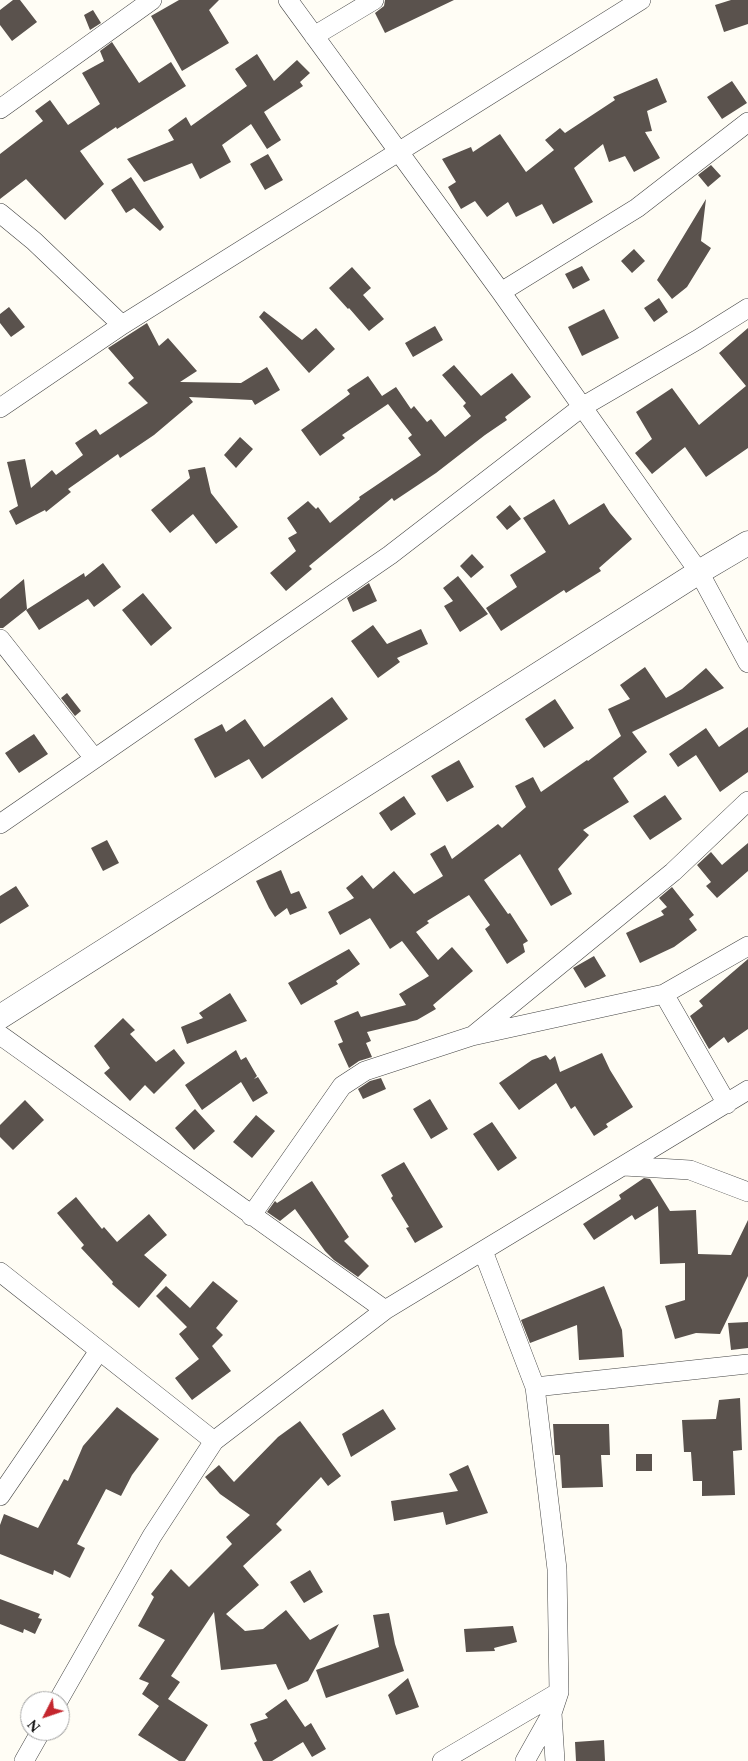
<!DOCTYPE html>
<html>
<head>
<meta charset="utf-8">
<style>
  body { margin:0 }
  #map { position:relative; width:748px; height:1761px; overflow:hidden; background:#fffdf5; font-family:Spectral,serif }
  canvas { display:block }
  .north { position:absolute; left:20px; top:1691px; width:50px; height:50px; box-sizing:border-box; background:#fff; border:1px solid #a0a0a0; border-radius:50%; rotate:229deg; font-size:14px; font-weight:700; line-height:20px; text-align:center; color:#111 }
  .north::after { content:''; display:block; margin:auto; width:18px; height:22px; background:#c4262e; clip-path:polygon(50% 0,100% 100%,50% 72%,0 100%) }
</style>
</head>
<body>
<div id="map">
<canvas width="748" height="1761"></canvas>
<div class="north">N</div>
</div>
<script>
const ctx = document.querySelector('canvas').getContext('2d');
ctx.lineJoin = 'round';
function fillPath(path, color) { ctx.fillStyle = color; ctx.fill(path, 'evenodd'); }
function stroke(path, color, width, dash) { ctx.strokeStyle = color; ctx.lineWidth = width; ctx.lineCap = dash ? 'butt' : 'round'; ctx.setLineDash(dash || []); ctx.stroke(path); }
fillPath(new Path2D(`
  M 13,0 L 20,0 L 37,22 L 12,41 L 0,25 L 0,10 Z
  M 179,0 L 219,0 L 209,10 L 229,43 L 182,71 L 151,16 Z
  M 385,0 L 454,0 L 385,33 L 375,13 L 384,6 Z
  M 731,0 L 748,0 L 748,24 L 724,32 L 715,5 Z
  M 93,10 L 101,23 L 90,30 L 84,15 Z
  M 112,42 L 139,83 L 171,62 L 186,86 L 117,129 L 116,127 L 80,151 L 104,184 L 65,220 L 26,179 L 0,199 L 0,154 L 43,121 L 35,111 L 50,100 L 68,125 L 100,104 L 82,73 L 104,61 L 100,51 Z
  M 257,54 L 274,81 L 297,60 L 310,73 L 300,82 L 303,86 L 264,112 L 281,140 L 267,149 L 251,124 L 222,145 L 231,162 L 200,179 L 192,163 L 144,182 L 127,159 L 174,140 L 168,130 L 186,117 L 191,126 L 247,86 L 235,69 Z
  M 657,78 L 667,102 L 647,111 L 652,131 L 645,132 L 660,158 L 634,172 L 625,156 L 609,162 L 603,144 L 574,168 L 593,202 L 553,224 L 542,204 L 516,217 L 508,202 L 487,217 L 475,201 L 461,209 L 448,187 L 456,182 L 442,159 L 471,147 L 473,152 L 500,134 L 526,172 L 554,150 L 545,140 L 560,128 L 565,133 L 615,100 L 613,97 Z
  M 732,81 L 747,103 L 722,119 L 707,97 Z
  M 268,154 L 283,180 L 265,190 L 250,164 Z
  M 711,165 L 721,176 L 708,187 L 698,175 Z
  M 131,177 L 164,227 L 160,231 L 134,208 L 126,213 L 111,190 Z
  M 706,199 L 701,241 L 711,248 L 687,287 L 672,299 L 657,280 Z
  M 634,249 L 645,261 L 632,273 L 621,261 Z
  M 582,266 L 590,280 L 573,289 L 565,274 Z
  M 352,267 L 371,288 L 363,295 L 384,319 L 369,331 L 349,308 L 348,309 L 329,288 Z
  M 659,298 L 668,312 L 654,322 L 644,308 Z
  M 9,307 L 25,327 L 11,337 L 0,323 L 0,314 Z
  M 604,309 L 619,338 L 582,356 L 568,327 Z
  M 264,311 L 302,340 L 316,328 L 335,349 L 309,373 L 259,317 Z
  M 147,323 L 159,346 L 168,338 L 197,371 L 180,382 L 241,383 L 267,367 L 280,390 L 255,405 L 252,400 L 189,397 L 193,402 L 154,435 L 120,458 L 118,454 L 68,489 L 71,492 L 46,512 L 45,510 L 16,525 L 9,511 L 18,506 L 7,462 L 25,459 L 31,488 L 52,470 L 56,475 L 83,455 L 75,443 L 96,429 L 100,435 L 148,403 L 128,383 L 134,378 L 108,348 Z
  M 435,326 L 443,340 L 413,357 L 405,343 Z
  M 748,328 L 748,448 L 706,477 L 685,447 L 652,474 L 635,453 L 652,439 L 636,412 L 672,388 L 699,425 L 746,386 L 719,353 Z
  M 454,365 L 481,396 L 512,373 L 531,397 L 505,417 L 507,420 L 485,435 L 436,473 L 394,501 L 392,498 L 309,566 L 312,569 L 286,591 L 270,573 L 296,551 L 288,538 L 297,533 L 287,518 L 308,501 L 316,509 L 318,507 L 330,523 L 360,499 L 359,497 L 421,455 L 408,438 L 412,435 L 388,404 L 342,435 L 345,438 L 320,456 L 301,430 L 350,394 L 347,390 L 368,376 L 382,396 L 396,387 L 411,409 L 414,406 L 427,422 L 431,419 L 445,437 L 471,416 L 463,406 L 466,403 L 442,375 Z
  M 240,437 L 253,449 L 236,468 L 224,455 Z
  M 205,467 L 211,493 L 238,527 L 216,544 L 193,514 L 170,533 L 151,510 L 190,478 L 188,470 Z
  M 554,499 L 569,525 L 604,503 L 610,513 L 632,539 L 599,568 L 601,571 L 566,593 L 564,590 L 501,631 L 486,608 L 517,587 L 510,575 L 546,552 L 523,518 Z
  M 510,505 L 521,519 L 507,530 L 496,517 Z
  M 472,554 L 484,567 L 471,578 L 460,566 Z
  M 103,563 L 121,587 L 94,607 L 88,599 L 39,630 L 26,610 L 84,573 L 85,577 Z
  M 458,576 L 488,614 L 460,632 L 444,606 L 453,601 L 443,588 Z
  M 24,579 L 27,609 L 3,628 L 0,628 L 0,599 Z
  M 369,583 L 377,601 L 353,612 L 347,598 Z
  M 143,593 L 172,628 L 151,646 L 122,610 Z
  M 373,625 L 387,644 L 421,629 L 428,644 L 397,658 L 400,662 L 378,678 L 351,641 Z
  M 645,667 L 666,698 L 682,689 L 706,668 L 724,688 L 632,732 L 647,752 L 613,778 L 629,802 L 583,830 L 589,835 L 558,869 L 572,894 L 551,906 L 520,854 L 484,880 L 508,914 L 510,913 L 528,941 L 523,944 L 525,952 L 507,964 L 485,929 L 490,925 L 469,895 L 427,921 L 429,923 L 416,932 L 438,960 L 452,947 L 473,971 L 433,1005 L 436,1009 L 417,1020 L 367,1032 L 371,1041 L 366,1043 L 372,1057 L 359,1061 L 349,1068 L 338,1044 L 343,1042 L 334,1021 L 358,1011 L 361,1017 L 406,1005 L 399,994 L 429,976 L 402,941 L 390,949 L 370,918 L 340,935 L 328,912 L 354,898 L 346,888 L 362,875 L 373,889 L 394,871 L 414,894 L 443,876 L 430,854 L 445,845 L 452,859 L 498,824 L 502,828 L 526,807 L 515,786 L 533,777 L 541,792 L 587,760 L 588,761 L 621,736 L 608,709 L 630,699 L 620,685 Z
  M 67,693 L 81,711 L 75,716 L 61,698 Z
  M 332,697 L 348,719 L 262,779 L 249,759 L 215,778 L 194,739 L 222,724 L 226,732 L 245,719 L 264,747 Z
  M 555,699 L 574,728 L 544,748 L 525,719 Z
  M 748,727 L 748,772 L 720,792 L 696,755 L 678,767 L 669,754 L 706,728 L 719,747 Z
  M 34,734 L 48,754 L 19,773 L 5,753 Z
  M 459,760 L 474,787 L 447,802 L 431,776 Z
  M 665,795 L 682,819 L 650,840 L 633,816 Z
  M 404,796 L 416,814 L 391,831 L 379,813 Z
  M 107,840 L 119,863 L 103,871 L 91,848 Z
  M 748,843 L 748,871 L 717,898 L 706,886 L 711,882 L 697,865 L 711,852 L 722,865 Z
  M 281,870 L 291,894 L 299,891 L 307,908 L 290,915 L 287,908 L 275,917 L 269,908 L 256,881 Z
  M 16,886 L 29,906 L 0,924 L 0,896 Z
  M 672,887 L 694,915 L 689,919 L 697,930 L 674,947 L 640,963 L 626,933 L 664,915 L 661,911 L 667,907 L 659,898 Z
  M 349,949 L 360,964 L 336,981 L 338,984 L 301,1005 L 288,983 Z
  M 594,956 L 606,976 L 585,988 L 573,968 Z
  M 748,959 L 748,1029 L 728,1043 L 724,1037 L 709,1049 L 690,1016 L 703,1006 L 699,1001 Z
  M 230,993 L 247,1021 L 187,1044 L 181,1027 L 203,1018 L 199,1013 Z
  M 123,1018 L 135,1030 L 130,1034 L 156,1062 L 174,1049 L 185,1063 L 154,1094 L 145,1085 L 130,1101 L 104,1073 L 110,1068 L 94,1046 Z
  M 236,1050 L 241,1060 L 246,1057 L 257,1076 L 254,1079 L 258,1077 L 268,1093 L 253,1102 L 241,1082 L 202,1110 L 185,1085 Z
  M 602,1053 L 610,1070 L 633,1107 L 606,1124 L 608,1127 L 594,1136 L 575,1106 L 571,1109 L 556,1083 L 519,1110 L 499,1083 L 532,1060 L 546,1055 L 550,1060 L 555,1056 L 560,1072 Z
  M 381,1078 L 386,1089 L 363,1099 L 358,1089 L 370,1081 Z
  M 430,1099 L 448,1129 L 431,1139 L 413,1109 Z
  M 25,1100 L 44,1120 L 13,1150 L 0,1137 L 0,1125 Z
  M 195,1109 L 215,1131 L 194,1150 L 175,1128 Z
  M 256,1115 L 275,1131 L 252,1158 L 233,1142 Z
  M 492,1122 L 517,1158 L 498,1171 L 473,1134 Z
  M 404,1162 L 443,1227 L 415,1243 L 406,1228 L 409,1227 L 391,1198 L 393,1196 L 381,1175 Z
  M 644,1178 L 650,1179 L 670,1211 L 696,1210 L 698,1254 L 731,1255 L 748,1220 L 748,1276 L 720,1334 L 696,1333 L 675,1339 L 665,1306 L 685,1300 L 685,1263 L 660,1264 L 658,1206 L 635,1220 L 632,1215 L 594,1240 L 583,1224 L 621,1199 L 619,1195 Z
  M 312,1181 L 349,1237 L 344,1241 L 369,1266 L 358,1277 L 334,1260 L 325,1251 L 295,1209 L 280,1221 L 267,1212 L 275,1201 L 277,1203 Z
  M 76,1197 L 102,1229 L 104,1227 L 117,1242 L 149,1214 L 167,1235 L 144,1255 L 167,1275 L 139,1308 L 112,1284 L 113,1282 L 81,1248 L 84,1245 L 57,1213 Z
  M 213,1281 L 238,1301 L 216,1328 L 223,1335 L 212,1346 L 231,1371 L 192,1400 L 175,1378 L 199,1359 L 179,1334 L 187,1327 L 156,1296 L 166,1286 L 190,1308 Z
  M 604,1286 L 622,1330 L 624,1357 L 579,1360 L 577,1325 L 530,1343 L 521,1320 Z
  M 748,1322 L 748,1348 L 731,1350 L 728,1323 Z
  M 740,1398 L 742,1450 L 733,1451 L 735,1495 L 702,1496 L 702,1481 L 693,1481 L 691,1452 L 684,1452 L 682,1420 L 716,1419 L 719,1400 Z
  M 117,1407 L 159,1439 L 132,1475 L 121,1496 L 106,1489 L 77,1544 L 85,1548 L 70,1578 L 54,1570 L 53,1575 L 0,1554 L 0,1525 L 4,1514 L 38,1528 L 64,1479 L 68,1481 L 83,1446 Z
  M 383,1409 L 396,1429 L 351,1457 L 342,1434 Z
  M 300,1421 L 341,1476 L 328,1486 L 321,1477 L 276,1524 L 282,1530 L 243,1566 L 259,1585 L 226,1614 L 245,1631 L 263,1629 L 286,1610 L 310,1640 L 339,1624 L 308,1681 L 288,1690 L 276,1664 L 221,1670 L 214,1612 L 171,1676 L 180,1682 L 168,1699 L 208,1725 L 185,1761 L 179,1761 L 138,1735 L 159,1706 L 142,1694 L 149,1683 L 139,1679 L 165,1640 L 138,1626 L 154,1597 L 151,1594 L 171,1569 L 189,1587 L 232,1544 L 226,1537 L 250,1515 L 220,1494 L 205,1477 L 219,1465 L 234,1482 L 278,1437 Z
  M 553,1424 L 609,1424 L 610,1455 L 601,1455 L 603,1487 L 562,1488 L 560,1455 L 555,1455 Z
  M 636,1454 L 652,1454 L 652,1471 L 636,1471 Z
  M 468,1465 L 488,1513 L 446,1525 L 443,1512 L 394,1521 L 391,1501 L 458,1491 L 449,1474 Z
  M 310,1570 L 323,1592 L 304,1603 L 290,1582 Z
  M 0,1599 L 40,1614 L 38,1618 L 42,1619 L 35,1634 L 24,1629 L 23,1633 L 0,1624 Z
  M 389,1613 L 395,1644 L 404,1671 L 326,1698 L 316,1670 L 379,1647 L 373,1615 Z
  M 513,1626 L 517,1642 L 494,1648 L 495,1651 L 466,1652 L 464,1629 Z
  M 408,1678 L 419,1707 L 396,1715 L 388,1695 Z
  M 286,1699 L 305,1727 L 311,1723 L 326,1749 L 312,1757 L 303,1742 L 272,1761 L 263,1761 L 254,1743 L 257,1741 L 250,1724 L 268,1718 L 265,1714 Z
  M 604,1740 L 605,1761 L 576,1761 L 575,1742 Z`), '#5a524d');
const minor = new Path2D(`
  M 288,0 L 501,292 L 699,572 L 748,663
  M 314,36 L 374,0
  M 0,109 L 152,0
  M 0,213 L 34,241 L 122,325
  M 501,292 L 637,208 L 748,122
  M 0,408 L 122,325 L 641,0
  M 0,639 L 94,758
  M 0,824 L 390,555 L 582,407 L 697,340 L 748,308
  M 664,994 L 727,1104
  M 475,1034 L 673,872 L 748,801
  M 0,1035 L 385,1310
  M 624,1166 L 690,1170 L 748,1192
  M 251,1216 L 342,1086 L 365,1071 L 472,1036 L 664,994 L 748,946
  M 483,1251 L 535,1387 L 557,1569 L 559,1692 L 552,1713 L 525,1761
  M 0,1272 L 214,1441
  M 535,1387 L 748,1364
  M 0,1496 L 99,1351
  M 58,1701 L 152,1536 L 214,1441 L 385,1310 L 748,1090
  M 552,1713 L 555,1761
  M 24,1761 L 41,1731
  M 442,1761 L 559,1692`);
const tertiary = new Path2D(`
  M 0,1017 L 699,572 L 748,543`);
stroke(minor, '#444', 20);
stroke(tertiary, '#444', 25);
stroke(minor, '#fff', 19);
stroke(tertiary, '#fff', 24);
</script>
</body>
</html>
